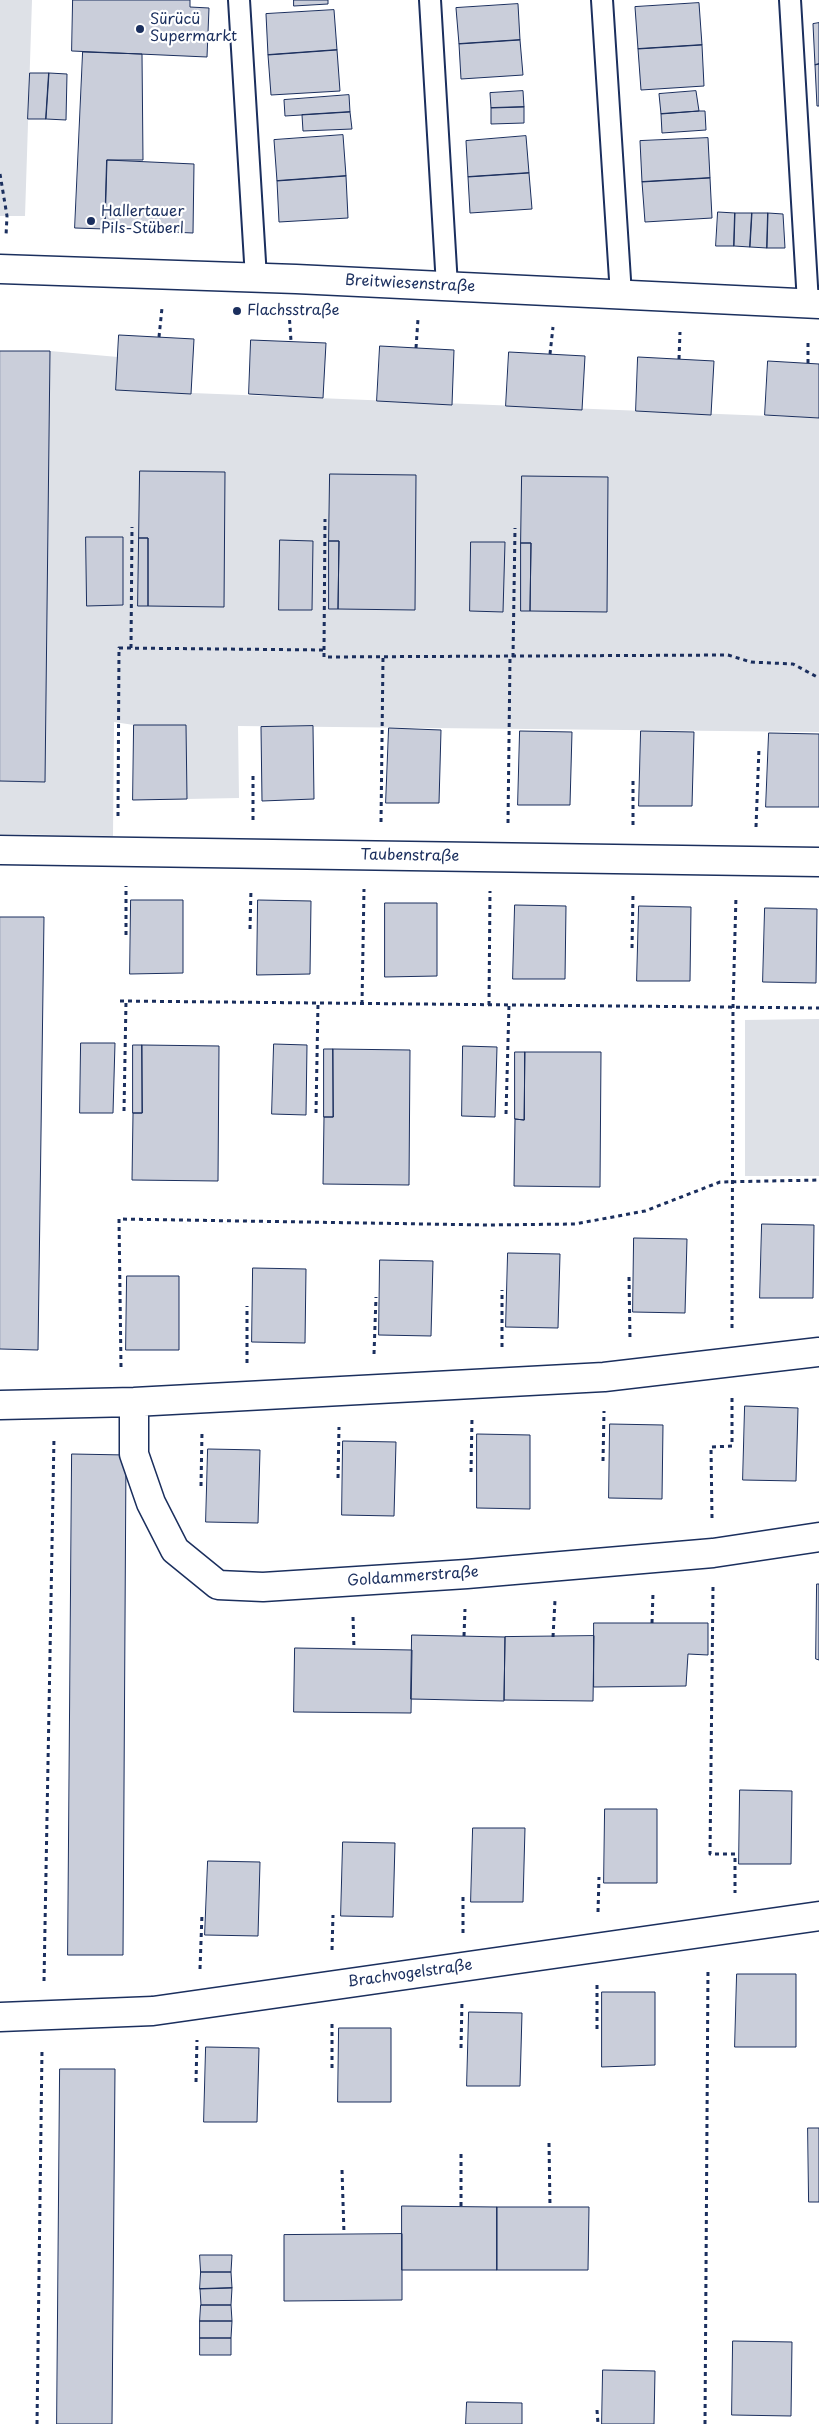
<!DOCTYPE html>
<html>
<head>
<meta charset="utf-8">
<style>
  body { margin:0 }
  canvas { display:block; background:#fff }
</style>
</head>
<body>
<canvas width="819" height="2424"></canvas>
<script>
const ctx = document.querySelector('canvas').getContext('2d');
ctx.lineJoin = 'round';
function fillPath(path, color) { ctx.fillStyle = color; ctx.fill(path, 'evenodd'); }
function stroke(path, color, width, dash) { ctx.strokeStyle = color; ctx.lineWidth = width; ctx.lineCap = dash ? 'butt' : 'round'; ctx.setLineDash(dash || []); ctx.stroke(path); }
function label(font, color, halo, rows, align = 'center') {
  ctx.font = font + ' "Playpen Sans",sans-serif'; ctx.lineWidth = 4.5; ctx.setLineDash([]); ctx.textBaseline = 'middle'; ctx.strokeStyle = halo; ctx.fillStyle = color; for (const [text, x, y, turn = 0] of rows) {
    ctx.save(); ctx.translate(x, y); ctx.rotate((+turn || 0) * Math.PI / 180); ctx.textAlign = isNaN(turn) ? turn : align; if (halo) ctx.strokeText(text, 0, 0); ctx.fillText(text, 0, 0); ctx.restore();
  }
}
fillPath(new Path2D(`
  M 0,0 L 32,0 L 25,216 L 0,216 Z
  M 50,351 L 118,357 L 117,390 L 819,418 L 819,732 L 238,726 L 239,798 L 187,799 L 186,725 L 134,725 L 114,722 L 113,836 L 0,834 L 0,781 L 45,781 Z
  M 819,1019 L 819,1176 L 745,1176 L 745,1020 Z`), '#dee1e7');
const building = new Path2D(`
  M 73,0 L 190,0 L 190,7 L 209,8 L 207,57 L 72,51 Z
  M 294,0 L 328,0 L 328,4 L 294,6 Z
  M 699,3 L 702,45 L 638,49 L 635,7 Z
  M 518,4 L 520,40 L 459,44 L 456,8 Z
  M 334,10 L 337,50 L 268,55 L 266,14 Z
  M 819,23 L 819,64 L 815,65 L 813,24 Z
  M 520,40 L 523,75 L 461,79 L 459,44 Z
  M 702,45 L 704,86 L 641,90 L 638,49 Z
  M 337,50 L 340,91 L 271,95 L 268,55 Z
  M 83,52 L 142,54 L 143,160 L 107,160 L 105,229 L 75,228 Z
  M 819,64 L 819,106 L 817,106 L 815,65 Z
  M 30,73 L 49,73 L 46,119 L 28,119 Z
  M 49,73 L 67,74 L 66,120 L 46,119 Z
  M 523,91 L 524,107 L 491,108 L 490,93 Z
  M 696,91 L 699,111 L 661,114 L 659,94 Z
  M 349,95 L 350,112 L 285,116 L 284,100 Z
  M 524,107 L 524,123 L 491,124 L 491,108 Z
  M 699,111 L 705,111 L 706,130 L 662,133 L 661,114 Z
  M 350,112 L 352,129 L 303,131 L 302,115 Z
  M 343,135 L 346,176 L 277,181 L 274,140 Z
  M 526,136 L 529,173 L 468,177 L 466,141 Z
  M 708,138 L 710,178 L 642,182 L 640,141 Z
  M 107,160 L 194,164 L 193,233 L 105,229 Z
  M 529,173 L 532,209 L 470,213 L 468,177 Z
  M 346,176 L 348,218 L 279,222 L 277,181 Z
  M 710,178 L 712,218 L 645,222 L 642,182 Z
  M 718,212 L 735,213 L 734,246 L 716,246 Z
  M 735,213 L 752,213 L 750,247 L 734,246 Z
  M 752,213 L 768,213 L 767,248 L 750,247 Z
  M 768,213 L 783,214 L 785,248 L 767,248 Z
  M 119,335 L 194,339 L 191,394 L 116,390 Z
  M 251,340 L 326,343 L 323,398 L 249,394 Z
  M 380,346 L 454,350 L 452,405 L 377,401 Z
  M 0,351 L 50,351 L 45,782 L 0,781 Z
  M 509,352 L 585,356 L 582,410 L 506,406 Z
  M 638,357 L 714,361 L 711,415 L 636,411 Z
  M 768,361 L 819,364 L 819,418 L 765,415 Z
  M 140,471 L 225,472 L 224,607 L 148,606 L 148,538 L 139,538 Z
  M 330,474 L 416,475 L 415,610 L 338,609 L 339,541 L 329,541 Z
  M 522,476 L 608,477 L 607,612 L 530,611 L 531,543 L 521,543 Z
  M 86,537 L 123,537 L 123,605 L 87,606 Z
  M 139,538 L 148,538 L 148,606 L 138,606 Z
  M 280,540 L 313,541 L 312,610 L 279,610 Z
  M 329,541 L 339,541 L 338,609 L 329,609 Z
  M 471,542 L 505,542 L 503,612 L 470,611 Z
  M 521,543 L 531,543 L 530,611 L 521,611 Z
  M 134,725 L 186,725 L 187,799 L 133,800 Z
  M 313,726 L 314,799 L 262,801 L 261,727 Z
  M 389,728 L 441,730 L 439,803 L 386,803 Z
  M 520,731 L 572,732 L 570,805 L 518,805 Z
  M 641,731 L 694,732 L 692,806 L 639,806 Z
  M 769,733 L 819,734 L 819,807 L 766,807 Z
  M 131,900 L 183,900 L 183,973 L 130,974 Z
  M 258,900 L 311,901 L 310,974 L 257,975 Z
  M 385,903 L 437,903 L 437,976 L 385,977 Z
  M 515,905 L 566,906 L 565,979 L 513,979 Z
  M 639,906 L 691,907 L 690,981 L 637,981 Z
  M 765,908 L 817,909 L 816,983 L 763,982 Z
  M 0,917 L 44,917 L 38,1350 L 0,1349 Z
  M 81,1043 L 115,1043 L 113,1113 L 80,1113 Z
  M 274,1044 L 307,1045 L 306,1115 L 272,1114 Z
  M 133,1045 L 142,1045 L 142,1113 L 133,1113 Z
  M 142,1045 L 219,1046 L 218,1181 L 132,1180 L 133,1113 L 142,1113 Z
  M 463,1046 L 497,1047 L 495,1117 L 462,1116 Z
  M 324,1049 L 333,1049 L 333,1117 L 324,1117 Z
  M 333,1049 L 410,1050 L 409,1185 L 323,1184 L 324,1117 L 333,1117 Z
  M 515,1052 L 525,1052 L 524,1120 L 515,1119 Z
  M 525,1052 L 601,1052 L 600,1187 L 514,1186 L 515,1119 L 524,1120 Z
  M 762,1224 L 814,1225 L 813,1298 L 760,1298 Z
  M 634,1238 L 687,1239 L 685,1313 L 633,1312 Z
  M 508,1253 L 560,1254 L 558,1328 L 506,1327 Z
  M 380,1260 L 433,1261 L 431,1336 L 379,1335 Z
  M 253,1268 L 306,1269 L 305,1343 L 252,1342 Z
  M 127,1276 L 179,1276 L 179,1350 L 126,1350 Z
  M 745,1406 L 798,1408 L 796,1481 L 743,1480 Z
  M 610,1424 L 663,1425 L 662,1499 L 609,1498 Z
  M 477,1434 L 530,1435 L 530,1509 L 477,1508 Z
  M 343,1441 L 396,1442 L 394,1516 L 342,1515 Z
  M 208,1449 L 260,1450 L 258,1523 L 206,1522 Z
  M 72,1454 L 126,1455 L 123,1955 L 68,1955 Z
  M 817,1584 L 819,1584 L 819,1660 L 816,1659 Z
  M 594,1623 L 708,1623 L 708,1655 L 688,1654 L 686,1686 L 594,1687 Z
  M 412,1635 L 505,1637 L 504,1701 L 411,1699 Z
  M 594,1636 L 593,1701 L 504,1700 L 505,1637 Z
  M 295,1648 L 412,1650 L 411,1713 L 294,1712 Z
  M 740,1790 L 792,1791 L 791,1864 L 739,1864 Z
  M 605,1809 L 657,1809 L 657,1883 L 604,1883 Z
  M 473,1828 L 525,1828 L 523,1902 L 471,1902 Z
  M 343,1842 L 395,1843 L 393,1917 L 341,1916 Z
  M 208,1861 L 260,1862 L 258,1936 L 205,1935 Z
  M 737,1974 L 796,1974 L 796,2047 L 735,2047 Z
  M 602,1992 L 655,1992 L 655,2065 L 602,2067 Z
  M 469,2012 L 522,2013 L 520,2086 L 467,2086 Z
  M 339,2028 L 391,2028 L 391,2102 L 338,2102 Z
  M 206,2047 L 259,2048 L 257,2122 L 204,2122 Z
  M 60,2069 L 115,2069 L 112,2424 L 57,2424 Z
  M 808,2128 L 819,2128 L 819,2202 L 809,2202 Z
  M 402,2206 L 497,2207 L 497,2270 L 402,2270 Z
  M 497,2207 L 589,2207 L 588,2270 L 497,2270 Z
  M 402,2234 L 402,2300 L 284,2301 L 284,2235 Z
  M 200,2255 L 232,2255 L 231,2272 L 201,2272 Z
  M 201,2272 L 231,2272 L 232,2288 L 200,2289 Z
  M 232,2288 L 231,2305 L 201,2305 L 200,2289 Z
  M 201,2305 L 231,2305 L 232,2321 L 200,2321 Z
  M 200,2321 L 232,2321 L 231,2338 L 200,2338 Z
  M 200,2338 L 231,2338 L 231,2355 L 200,2355 Z
  M 733,2341 L 792,2342 L 791,2416 L 732,2415 Z
  M 603,2370 L 655,2371 L 654,2424 L 602,2424 Z
  M 467,2402 L 522,2403 L 522,2424 L 466,2424 Z`);
fillPath(building, '#caceda');
stroke(building, '#1b2f5e', 1);
const lane = new Path2D(`
  M 239,0 L 256,278
  M 430,0 L 447,286
  M 602,0 L 621,295
  M 790,0 L 808,303`);
const street = new Path2D(`
  M 0,269 L 296,279 L 819,304
  M 0,850 L 819,862
  M 134,1402 L 134,1454 L 151,1503 L 175,1550 L 218,1585 L 263,1587 L 467,1574 L 713,1553 L 819,1537
  M 0,1405 L 134,1402 L 604,1377 L 819,1352
  M 0,2017 L 153,2011 L 819,1916`);
stroke(lane, '#1b2f5e', 24);
stroke(street, '#1b2f5e', 31);
stroke(new Path2D(`
  M 0,174 L 7,216 L 6,236
  M 289,312 L 291,341
  M 159,337 L 162,308
  M 416,348 L 418,319
  M 550,354 L 553,327
  M 679,359 L 680,332
  M 808,363 L 808,339
  M 131,648 L 132,527
  M 324,650 L 325,519
  M 513,657 L 515,528
  M 118,816 L 119,648 L 324,650 L 324,657 L 728,655 L 751,662 L 793,664 L 819,678
  M 253,820 L 253,773
  M 381,822 L 383,658
  M 508,823 L 510,657
  M 633,825 L 633,781
  M 756,827 L 759,748
  M 250,929 L 251,889
  M 126,935 L 126,886
  M 632,948 L 633,894
  M 120,1001 L 819,1008
  M 362,1004 L 364,889
  M 489,1005 L 490,891
  M 124,1111 L 126,1001
  M 316,1113 L 318,1003
  M 506,1114 L 509,1005
  M 629,1277 L 630,1339
  M 732,1328 L 733,1007 L 736,896
  M 502,1347 L 502,1290
  M 374,1354 L 376,1297
  M 247,1363 L 247,1306
  M 121,1367 L 119,1219 L 488,1225 L 575,1224 L 645,1211 L 720,1182 L 819,1180
  M 603,1461 L 604,1411
  M 471,1472 L 472,1418
  M 338,1478 L 339,1427
  M 201,1486 L 202,1432
  M 712,1518 L 711,1447 L 732,1446 L 732,1397
  M 713,1587 L 710,1854 L 735,1854 L 735,1893
  M 353,1617 L 354,1649
  M 652,1623 L 653,1593
  M 464,1636 L 465,1609
  M 553,1637 L 555,1600
  M 598,1912 L 599,1877
  M 463,1933 L 463,1896
  M 332,1950 L 333,1915
  M 200,1969 L 202,1914
  M 44,1981 L 54,1437
  M 597,2029 L 597,1983
  M 461,2048 L 462,2001
  M 332,2068 L 332,2021
  M 196,2082 L 197,2040
  M 549,2143 L 550,2207
  M 461,2154 L 461,2207
  M 342,2170 L 344,2234
  M 597,2410 L 598,2424
  M 37,2424 L 42,2050
  M 705,2424 L 708,1968`), '#1b2f5e', 3, [4, 4]);
stroke(lane, '#fff', 20);
stroke(street, '#fff', 28);
for (const [x, y, r, color] of [
  [140,29,5,"#1b2f5e"],
  [91,221,5,"#1b2f5e"],
  [237,311,5,"#1b2f5e"]
]) { const dot = new Path2D(); dot.arc(x, y, r, 0, 2 * Math.PI); ctx.fillStyle = color; ctx.fill(dot); stroke(dot, '#fff', 2); }
label('15px', '#1b2f5e', '#fff', [
  ["Sürücü",150,20],
  ["Supermarkt",150,37],
  ["Hallertauer",101,212],
  ["Pils-Stüberl",101,229],
  ["Flachsstraße",247,311]
], 'left');
label('15px', '#1b2f5e', '#fff', [
  ["Breitwiesenstraße",410,284,3],
  ["Taubenstraße",410,856,1],
  ["Goldammerstraße",413,1577,-4],
  ["Brachvogelstraße",410,1974,-8]
]);
</script>
</body>
</html>
